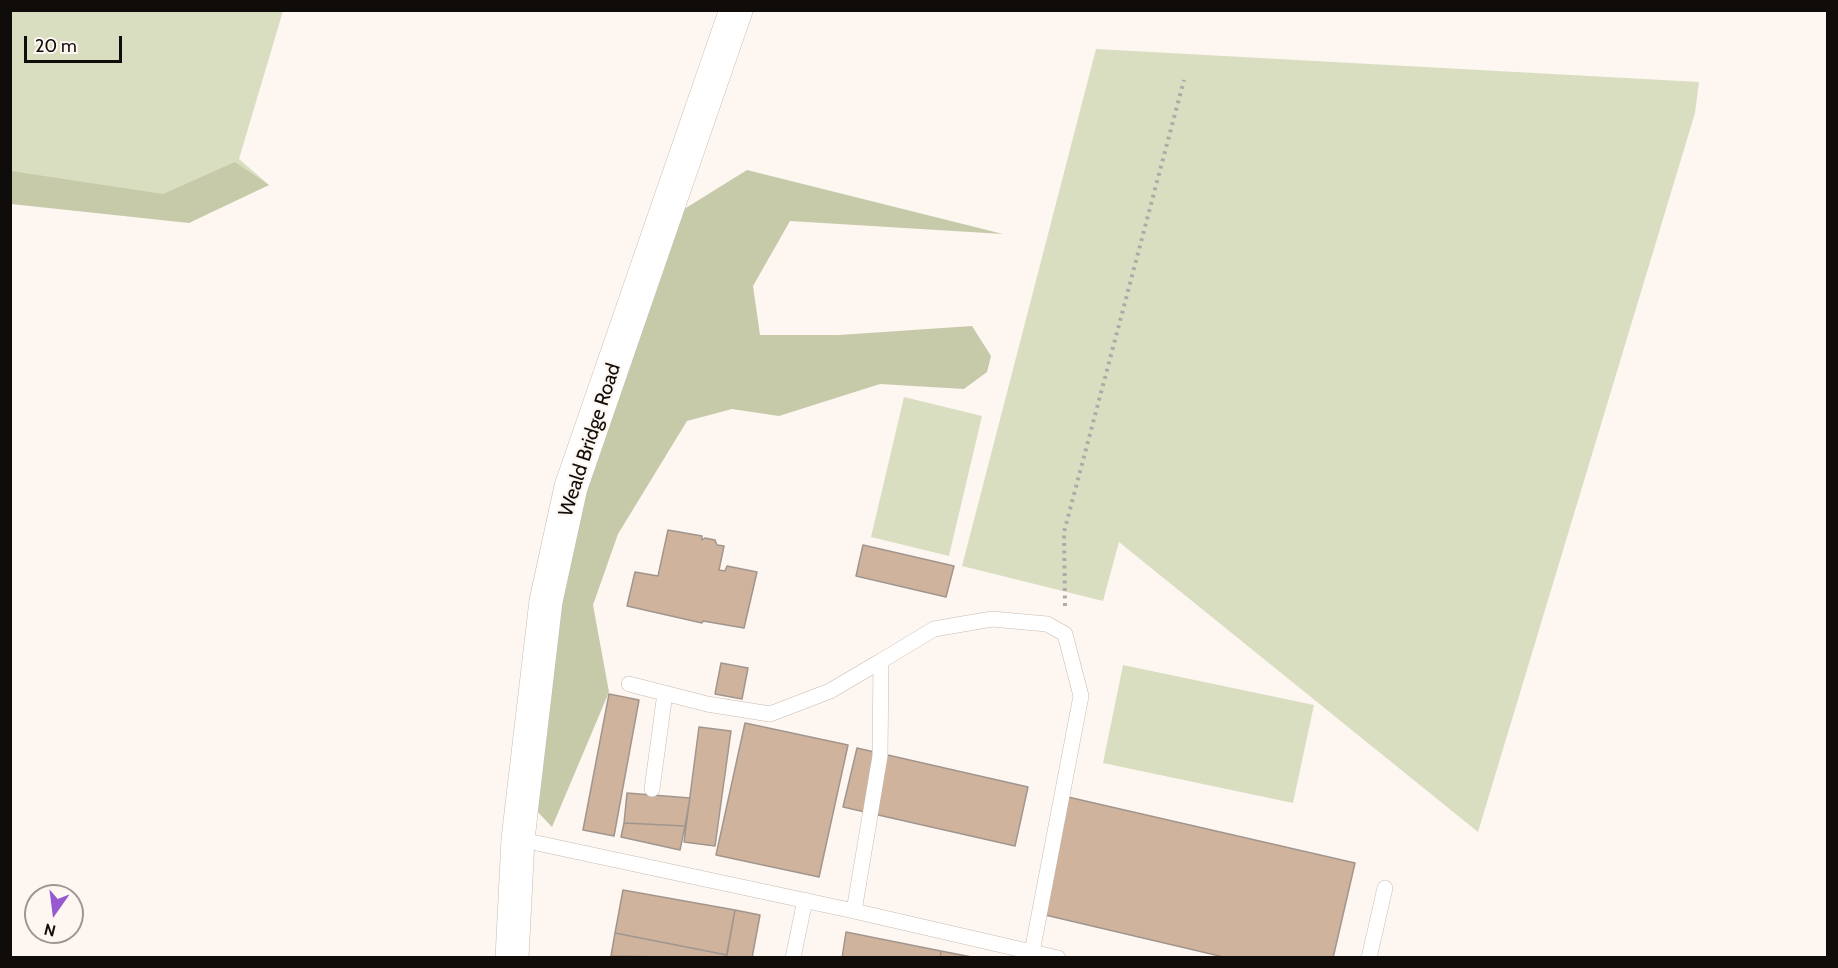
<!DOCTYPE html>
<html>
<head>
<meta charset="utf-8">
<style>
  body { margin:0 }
  #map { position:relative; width:1838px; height:968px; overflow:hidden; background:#fef6f1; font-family:Cabin,sans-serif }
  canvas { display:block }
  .frame { position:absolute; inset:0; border:12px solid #0f0c09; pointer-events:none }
  .north { position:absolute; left:24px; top:884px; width:60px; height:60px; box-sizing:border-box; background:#fef6f1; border:2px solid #9e9894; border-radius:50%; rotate:194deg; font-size:16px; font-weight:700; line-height:24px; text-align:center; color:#0f0c09 }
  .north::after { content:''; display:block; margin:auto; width:21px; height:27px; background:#9759d0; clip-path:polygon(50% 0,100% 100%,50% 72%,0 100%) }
  .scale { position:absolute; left:24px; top:36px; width:98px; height:27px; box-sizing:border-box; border:3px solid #0f0c09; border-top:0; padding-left:8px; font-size:18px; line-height:21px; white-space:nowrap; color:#0f0c09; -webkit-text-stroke:4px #fef6f1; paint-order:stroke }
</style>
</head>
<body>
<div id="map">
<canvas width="1838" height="968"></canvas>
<div class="frame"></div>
<div class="north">N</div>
<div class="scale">20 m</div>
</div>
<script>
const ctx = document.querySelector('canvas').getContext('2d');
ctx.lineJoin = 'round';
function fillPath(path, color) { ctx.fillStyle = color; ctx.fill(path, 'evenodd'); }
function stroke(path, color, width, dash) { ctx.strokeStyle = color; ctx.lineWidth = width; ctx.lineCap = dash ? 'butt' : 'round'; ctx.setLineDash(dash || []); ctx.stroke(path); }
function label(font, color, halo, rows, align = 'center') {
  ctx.font = font + ' Cabin,sans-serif'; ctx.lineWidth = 4.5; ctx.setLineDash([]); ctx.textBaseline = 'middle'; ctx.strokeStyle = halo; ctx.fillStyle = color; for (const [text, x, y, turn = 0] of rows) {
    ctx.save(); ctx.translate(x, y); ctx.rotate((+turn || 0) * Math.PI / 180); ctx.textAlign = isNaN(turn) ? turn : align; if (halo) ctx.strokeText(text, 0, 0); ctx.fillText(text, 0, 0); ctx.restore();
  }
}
fillPath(new Path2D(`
  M 11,11 L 283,11 L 239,159 L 269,185 L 194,218 L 11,197 Z
  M 1096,49 L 1699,82 L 1695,113 L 1478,832 L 1119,542 L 1103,601 L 962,566 Z
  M 904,397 L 982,416 L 949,556 L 871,537 Z
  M 1123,665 L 1314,705 L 1293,803 L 1103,763 Z`), '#dadec1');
fillPath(new Path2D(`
  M 235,162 L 269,185 L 189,223 L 11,204 L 11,171 L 163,194 Z
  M 747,170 L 1003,234 L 790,221 L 753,286 L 760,335 L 839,335 L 972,326 L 991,356 L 987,372 L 964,389 L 880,384 L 779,416 L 732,409 L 687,421 L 618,534 L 593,605 L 609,692 L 552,827 L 532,806 L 546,650 L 593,446 L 673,216 Z`), '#c6caa9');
const building = new Path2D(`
  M 668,530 L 702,536 L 702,540 L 705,538 L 715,540 L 717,545 L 724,546 L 719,570 L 725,571 L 727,566 L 757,572 L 744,628 L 703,621 L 702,623 L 627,606 L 635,572 L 658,576 Z
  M 863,545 L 954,566 L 946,597 L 856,576 Z
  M 721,663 L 748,668 L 742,699 L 715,694 Z
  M 609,694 L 639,700 L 614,836 L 583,830 Z
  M 745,723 L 848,745 L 819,877 L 716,855 Z
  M 699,727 L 731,731 L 715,846 L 684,842 Z
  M 857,748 L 1028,787 L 1015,846 L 843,807 Z
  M 627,793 L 690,798 L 685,826 L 624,823 Z
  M 1068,797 L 1355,863 L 1333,958 L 1228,958 L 1041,914 Z
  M 624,823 L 685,826 L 680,850 L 621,837 Z
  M 623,890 L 735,910 L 727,955 L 615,933 Z
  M 735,910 L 760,915 L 752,958 L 726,958 Z
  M 846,932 L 941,951 L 940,958 L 842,958 Z
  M 615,933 L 727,955 L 726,958 L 611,956 Z
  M 941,951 L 977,958 L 940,958 Z`);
fillPath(building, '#cfb39c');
stroke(building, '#a1968e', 1.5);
const service = new Path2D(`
  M 629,684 L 707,704 L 770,714 L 830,691 L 881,661
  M 652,789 L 665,693
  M 518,839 L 854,911 L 1058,958
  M 854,911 L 880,756 L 881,661 L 934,629 L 992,619 L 1047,624 L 1065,634 L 1081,696 L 1032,952
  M 793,958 L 805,900
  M 1369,958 L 1385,888`);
const tertiary = new Path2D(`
  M 512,958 L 518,839 L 546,601 L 571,487 L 736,10`);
stroke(service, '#c6bbb2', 16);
stroke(tertiary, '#c6bbb2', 34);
stroke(new Path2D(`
  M 1065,606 L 1064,532 L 1184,80`), '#b0a9a5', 4, [3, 4.5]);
stroke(service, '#fff', 15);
stroke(tertiary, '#fff', 33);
label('20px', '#0f0c09', '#fef6f1', [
  ["Weald Bridge Road",590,440,-72]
]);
</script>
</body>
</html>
